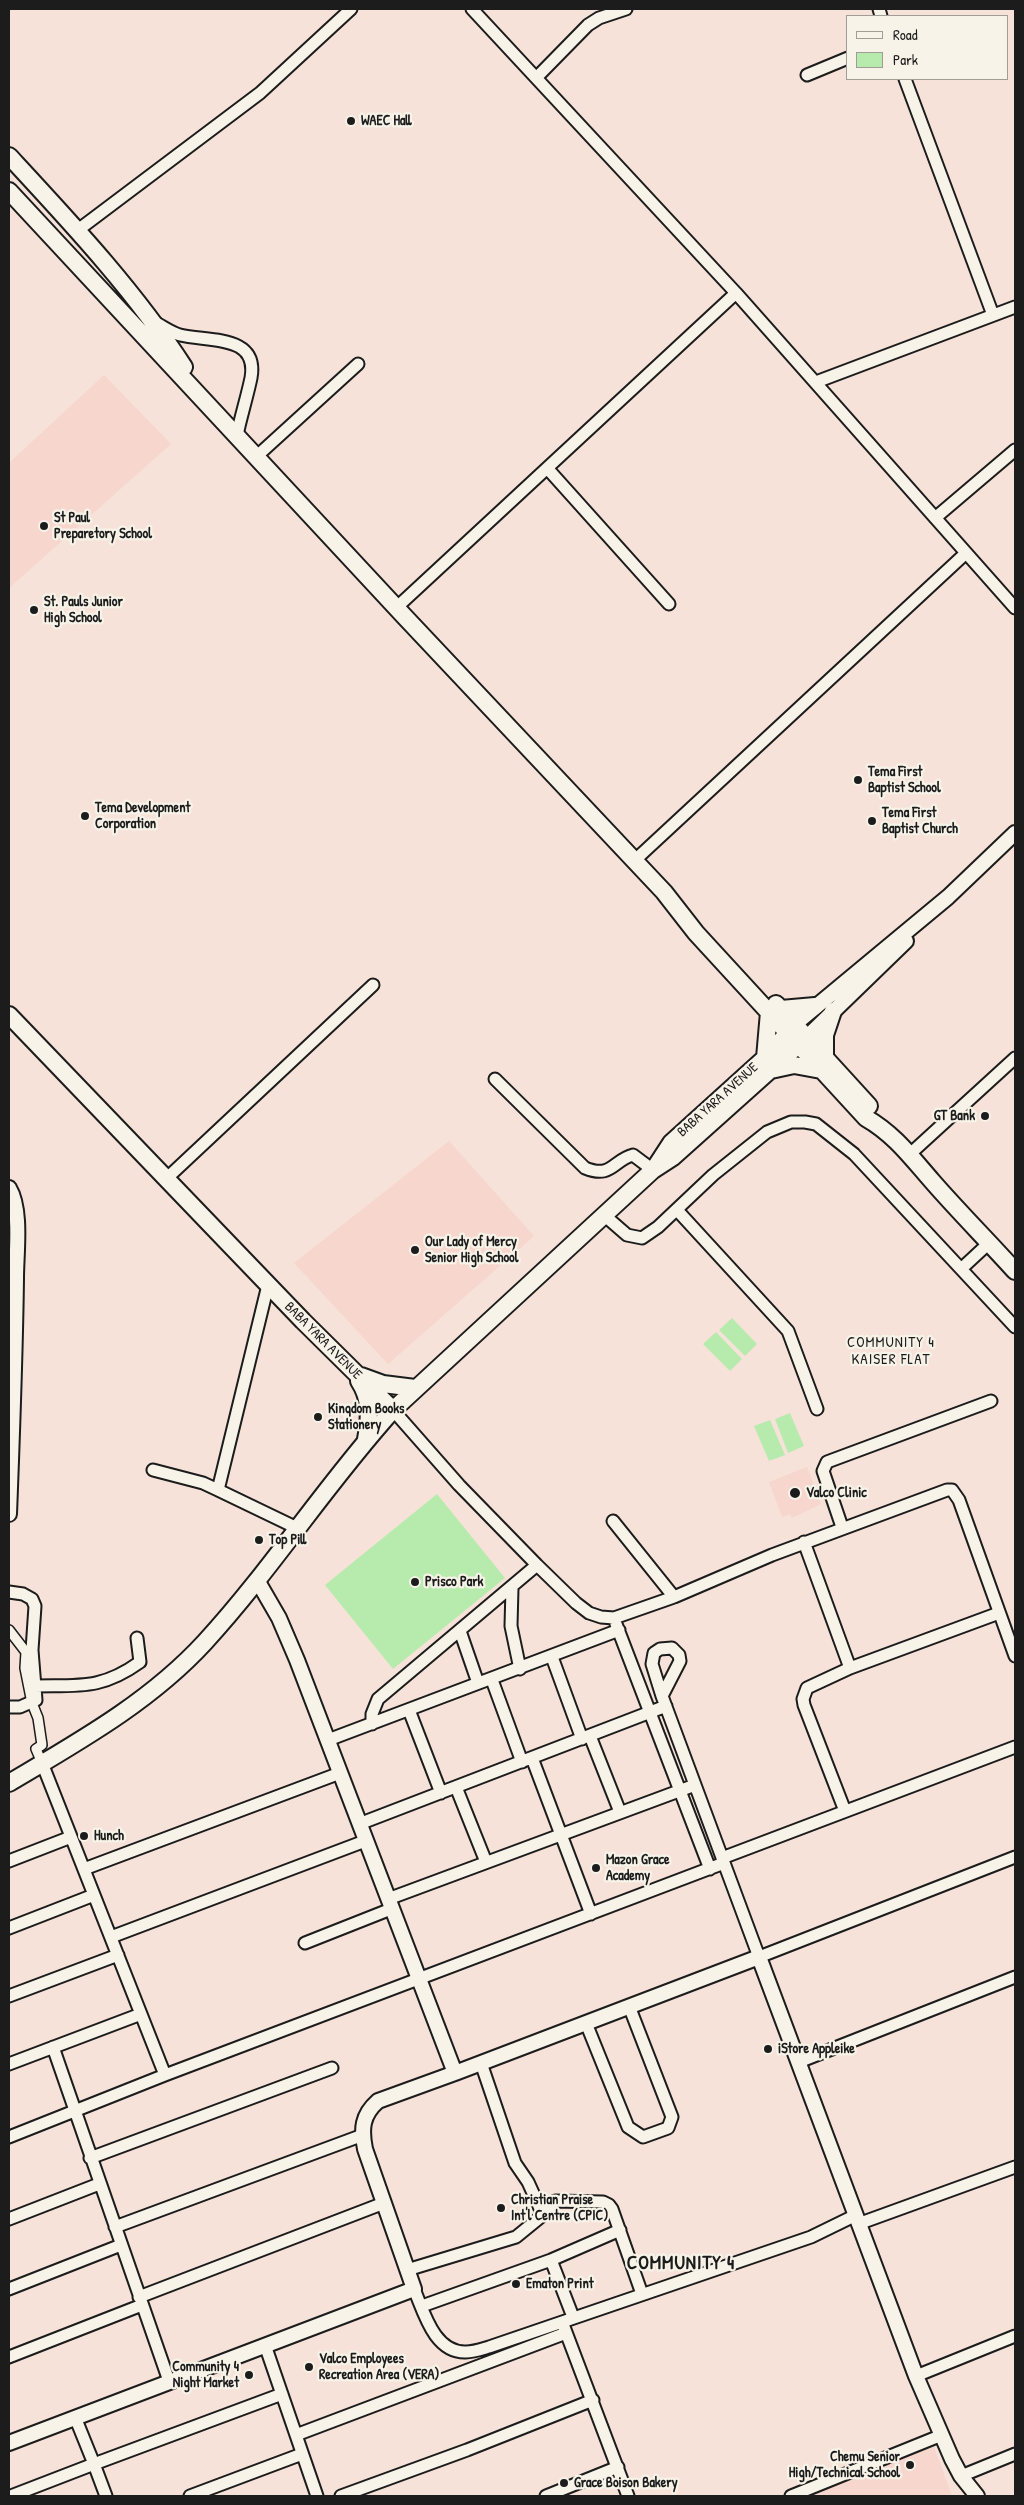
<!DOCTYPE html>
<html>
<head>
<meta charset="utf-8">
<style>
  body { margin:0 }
  #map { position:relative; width:1024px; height:2505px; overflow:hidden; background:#f6e2d8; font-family:"Patrick Hand",sans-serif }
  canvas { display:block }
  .frame { position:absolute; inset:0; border:10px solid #1c1c1c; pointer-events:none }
  .legend { position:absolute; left:846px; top:15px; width:162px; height:65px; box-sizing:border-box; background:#f7f3e8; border:1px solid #9f9d96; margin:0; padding:6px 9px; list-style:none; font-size:15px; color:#1c1c1c }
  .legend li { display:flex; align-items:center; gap:10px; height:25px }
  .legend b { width:25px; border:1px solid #9f9d96 }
</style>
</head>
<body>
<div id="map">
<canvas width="1024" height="2505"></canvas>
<div class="frame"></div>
<ul class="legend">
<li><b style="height:6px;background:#f7f3e8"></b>Road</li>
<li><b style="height:14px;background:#b7ebad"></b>Park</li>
</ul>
</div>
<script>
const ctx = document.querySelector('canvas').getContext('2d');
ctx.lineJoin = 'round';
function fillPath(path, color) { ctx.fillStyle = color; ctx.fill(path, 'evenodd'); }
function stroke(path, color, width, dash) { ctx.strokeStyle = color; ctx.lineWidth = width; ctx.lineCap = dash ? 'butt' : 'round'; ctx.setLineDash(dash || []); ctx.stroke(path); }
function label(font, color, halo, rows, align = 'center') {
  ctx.font = font + ' "Patrick Hand",sans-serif'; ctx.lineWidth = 4.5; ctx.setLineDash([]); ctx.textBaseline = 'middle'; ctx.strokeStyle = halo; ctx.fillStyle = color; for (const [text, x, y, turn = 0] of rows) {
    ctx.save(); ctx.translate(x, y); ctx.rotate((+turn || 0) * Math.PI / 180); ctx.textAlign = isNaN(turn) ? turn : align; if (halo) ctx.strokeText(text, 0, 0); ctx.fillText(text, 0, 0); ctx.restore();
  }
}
fillPath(new Path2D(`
  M 104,375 L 171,444 L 9,588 L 9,463 Z
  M 449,1141 L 534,1236 L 388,1364 L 294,1263 Z
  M 807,1467 L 821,1504 L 792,1518 L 790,1514 L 782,1517 L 769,1482 Z
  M 934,2447 L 952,2496 L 805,2496 L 899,2457 Z`), '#f6d6cd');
fillPath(new Path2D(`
  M 732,1318 L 757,1344 L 745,1356 L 719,1330 Z
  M 716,1332 L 742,1359 L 730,1371 L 703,1344 Z
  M 790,1413 L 804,1446 L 788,1453 L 775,1419 Z
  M 770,1420 L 785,1455 L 769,1461 L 754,1426 Z
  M 437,1494 L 505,1578 L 393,1669 L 325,1585 Z`), '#b7ebad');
const pedestrian = new Path2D(`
  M 9,1630 L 26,1652 L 25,1668 L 32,1703 L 38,1718 L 42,1745 L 36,1749 L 42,1763`);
const minor = new Path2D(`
  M 472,9 L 736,293 L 1015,608
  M 879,9 L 881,16
  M 807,75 L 848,58
  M 537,77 L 588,25 L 599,18 L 626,9
  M 905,79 L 993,315
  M 78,230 L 260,93 L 351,9
  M 156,323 C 164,327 172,333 180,335 C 208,342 259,334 251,378 C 247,397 241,416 237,435
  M 816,382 L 1015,307
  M 257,456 L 358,364
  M 547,468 L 669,604
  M 935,518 L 1015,450
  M 396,608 L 736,293
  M 634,861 L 966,553
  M 495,1079 L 585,1168 C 612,1179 613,1160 633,1155 L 653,1170
  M 910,1154 L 1015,1058
  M 166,1179 L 373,985
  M 677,1210 L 788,1331 L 817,1409
  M 604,1215 L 627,1235 L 642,1238 L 658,1227 L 713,1175 L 767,1132 L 791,1122 L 805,1122 L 816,1124 L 854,1154 L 1015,1327
  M 961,1269 L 989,1243
  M 393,1410 L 459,1485 L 537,1565 L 576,1603 L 589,1613 L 601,1617 L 614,1618 L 674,1597 L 772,1555 L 947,1490 L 952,1490 L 959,1500 L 1015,1656
  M 153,1470 L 203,1483 L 218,1490 L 268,1285
  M 218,1490 L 297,1528
  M 613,1521 L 674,1597
  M 842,1527 L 823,1471 L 827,1462 L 991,1401
  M 804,1542 L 850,1668
  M 512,1588 L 511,1626 L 520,1669
  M 9,1592 L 23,1594 L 32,1599 L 35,1606 L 32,1650 L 36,1700 L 20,1707 L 9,1707
  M 616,1624 L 710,1869
  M 460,1631 L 478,1683
  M 552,1657 L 582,1739
  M 492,1680 L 522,1762
  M 34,1686 C 79,1685 101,1690 140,1662 L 137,1638
  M 662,1696 L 680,1661 L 679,1655 L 672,1648 L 660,1649 L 654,1653 L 652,1664 L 662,1696 L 759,1957 L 1015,1857
  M 409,1710 L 441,1793
  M 372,1724 L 372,1714 L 378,1699 L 537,1565
  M 590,1736 L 620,1812
  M 328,1740 L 619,1630
  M 532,1758 L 591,1914
  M 42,1763 L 165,2075
  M 456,1787 L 486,1862
  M 845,1811 L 804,1705 L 803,1699 L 807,1688 L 850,1668 L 999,1613
  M 359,1824 L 666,1706
  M 722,1858 L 1015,1747
  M 9,1861 L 71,1837
  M 84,1869 L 340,1773
  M 388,1899 L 695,1785
  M 9,1928 L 94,1895
  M 111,1937 L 365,1841
  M 305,1943 L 391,1909
  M 9,1996 L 118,1955
  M 586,2023 L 628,2127 L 643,2137 L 668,2128 L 672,2117 L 629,2006
  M 53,2047 L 169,2381
  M 799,2062 L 1015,1977
  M 481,2063 L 515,2163 L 528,2182 L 543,2215
  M 9,2064 L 141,2014
  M 9,2137 L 165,2075 L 724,1863
  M 90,2158 L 332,2068
  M 9,2219 L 99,2184
  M 858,2224 L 1015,2167
  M 115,2227 L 363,2135
  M 551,2260 L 620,2230
  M 407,2270 L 516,2237 L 543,2215 L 555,2201 L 603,2202 L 609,2205 L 612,2209 L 642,2294
  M 9,2289 L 121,2245
  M 414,2289 C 424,2312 434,2353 466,2352 C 473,2352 482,2349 489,2347 L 811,2237 L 854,2216
  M 139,2297 L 384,2203
  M 422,2306 L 551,2260 L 573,2317
  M 564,2327 L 628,2496
  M 265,2345 L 317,2496
  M 9,2357 L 142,2305
  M 916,2376 L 1015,2336
  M 75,2417 L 94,2464 L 282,2394
  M 296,2435 L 566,2333
  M 961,2476 L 1015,2454
  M 11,2496 L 94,2464 L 106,2496
  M 190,2496 L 302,2454
  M 341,2496 L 467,2450 L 593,2400
  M 546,2496 L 618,2467
  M 791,2496 L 942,2435`);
const tertiary = new Path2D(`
  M 795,1024 L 948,897 L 1015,833
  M 807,1037 L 906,941
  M 9,1188 C 22,1210 16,1253 16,1278 C 15,1357 12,1436 9,1514
  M 257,1580 L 279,1618 L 297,1660 L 455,2073 L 759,1957 L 916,2376 L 952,2459 L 961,2476 L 977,2496
  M 9,2443 L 414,2289 L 365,2149 C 361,2129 362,2115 378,2101 L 455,2073`);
const secondary = new Path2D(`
  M 9,156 C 71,223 134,290 184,367
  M 9,191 L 404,616 L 664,892 L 696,933 L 866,1118 C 894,1134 911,1157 932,1181 C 959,1212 988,1241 1015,1271
  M 776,1004 L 869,1106
  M 781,1009 L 815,1006
  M 9,1015 L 303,1321 L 393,1410
  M 825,1057 L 825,1035 L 833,1011
  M 765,1058 L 769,1012
  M 771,1070 L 794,1065 L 821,1070
  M 656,1166 L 671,1143 L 765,1058 L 794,1026
  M 361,1376 L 383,1384 L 415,1388
  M 359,1381 C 371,1399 370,1419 366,1439
  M 9,1783 C 78,1742 150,1702 205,1642 C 272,1569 326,1484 393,1410 L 653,1170 L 673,1157 L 807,1037`);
stroke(pedestrian, '#1c1c1c', 12);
stroke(minor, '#1c1c1c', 15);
stroke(tertiary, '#1c1c1c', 18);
stroke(secondary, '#1c1c1c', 20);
stroke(pedestrian, '#f7f3e8', 9);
stroke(minor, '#f7f3e8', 11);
stroke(tertiary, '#f7f3e8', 14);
stroke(secondary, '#f7f3e8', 16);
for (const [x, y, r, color] of [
  [351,121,5,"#1c1c1c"],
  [44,526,5,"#1c1c1c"],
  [34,610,5,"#1c1c1c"],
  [858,780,5,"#1c1c1c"],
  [85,816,5,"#1c1c1c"],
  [872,821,5,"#1c1c1c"],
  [985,1116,5,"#1c1c1c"],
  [415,1250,5,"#1c1c1c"],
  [318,1417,5,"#1c1c1c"],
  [795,1493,6,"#1c1c1c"],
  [259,1540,5,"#1c1c1c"],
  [415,1582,5,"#1c1c1c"],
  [84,1836,5,"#1c1c1c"],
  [596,1868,5,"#1c1c1c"],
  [768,2049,5,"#1c1c1c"],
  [501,2208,5,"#1c1c1c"],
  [516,2284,5,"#1c1c1c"],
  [309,2367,5,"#1c1c1c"],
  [249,2375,5,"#1c1c1c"],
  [910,2465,5,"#1c1c1c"],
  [564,2483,5,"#1c1c1c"]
]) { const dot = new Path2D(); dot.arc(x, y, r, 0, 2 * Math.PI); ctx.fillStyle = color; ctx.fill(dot); stroke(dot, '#f7f3e8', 2); }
label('bold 14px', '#1c1c1c', '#f7f3e8', [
  ["WAEC Hall",361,121],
  ["St Paul",54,518],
  ["Preparetory School",54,534],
  ["St. Pauls Junior",44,602],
  ["High School",44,618],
  ["Tema First",868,772],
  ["Baptist School",868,788],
  ["Tema Development",95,808],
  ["Corporation",95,824],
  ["Tema First",882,813],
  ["Baptist Church",882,829],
  ["GT Bank",975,1116,"right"],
  ["Our Lady of Mercy",425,1242],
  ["Senior High School",425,1258],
  ["Kingdom Books",328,1409],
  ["Stationery",328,1425],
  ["Valco Clinic",806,1493],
  ["Top Pill",269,1540],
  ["Prisco Park",425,1582],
  ["Hunch",94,1836],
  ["Mazon Grace",606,1860],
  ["Academy",606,1876],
  ["iStore Appleike",778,2049],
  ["Christian Praise",511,2200],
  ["Int'l Centre (CPIC)",511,2216],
  ["Ematon Print",526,2284],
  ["Valco Employees",319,2359],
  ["Recreation Area (VERA)",319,2375],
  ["Community 4",239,2367,"right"],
  ["Night Market",239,2383,"right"],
  ["Chemu Senior",900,2457,"right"],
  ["High/Technical School",900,2473,"right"],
  ["Grace Boison Bakery",574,2483]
], 'left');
label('14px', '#1c1c1c', '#f7f3e8', [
  ["BABA YARA AVENUE",718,1100,-42],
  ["BABA YARA AVENUE",323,1341,45]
]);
ctx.letterSpacing = '1px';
label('15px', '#1c1c1c', '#f7f3e8', [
  ["COMMUNITY 4",891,1343],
  ["KAISER FLAT",891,1360]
]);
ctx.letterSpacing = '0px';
ctx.letterSpacing = '1px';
label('bold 19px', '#1c1c1c', '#f7f3e8', [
  ["COMMUNITY 4",681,2264]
]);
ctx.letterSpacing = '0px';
</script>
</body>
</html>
